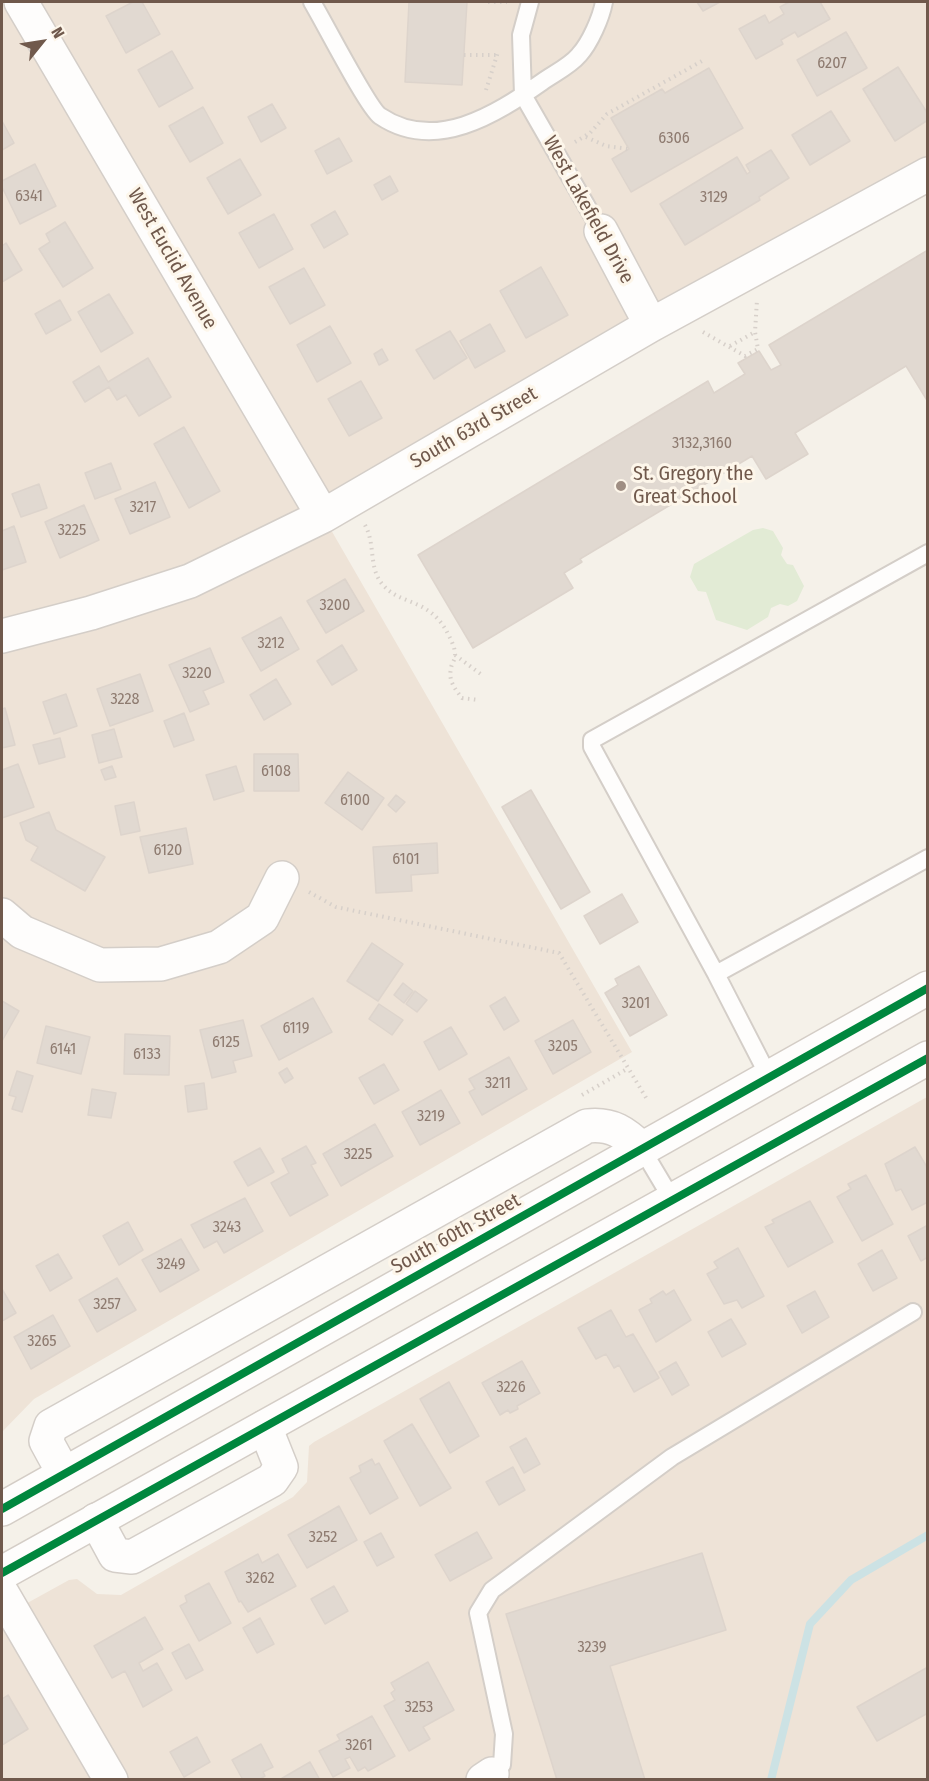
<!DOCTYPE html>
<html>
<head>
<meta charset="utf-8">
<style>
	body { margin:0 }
	#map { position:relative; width:929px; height:1781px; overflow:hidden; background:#f5f1e9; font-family:"Fira Sans Condensed",sans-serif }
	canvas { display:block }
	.frame { position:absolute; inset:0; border:3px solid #70594c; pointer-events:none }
	.north { position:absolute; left:12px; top:12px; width:60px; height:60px; -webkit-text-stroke:4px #fdf6ea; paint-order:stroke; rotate:60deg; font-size:16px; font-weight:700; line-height:24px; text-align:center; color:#70594c }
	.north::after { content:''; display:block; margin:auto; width:21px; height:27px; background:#70594c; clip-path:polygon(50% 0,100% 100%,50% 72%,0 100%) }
</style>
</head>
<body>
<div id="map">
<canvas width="929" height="1781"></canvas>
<div class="frame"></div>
<div class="north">N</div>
</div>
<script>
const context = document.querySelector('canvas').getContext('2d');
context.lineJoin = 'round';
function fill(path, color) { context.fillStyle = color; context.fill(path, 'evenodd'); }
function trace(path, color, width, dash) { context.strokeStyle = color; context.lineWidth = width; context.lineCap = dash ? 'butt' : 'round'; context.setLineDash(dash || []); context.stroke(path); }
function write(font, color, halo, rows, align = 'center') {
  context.font = font + ' "Fira Sans Condensed",sans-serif'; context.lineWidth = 6; context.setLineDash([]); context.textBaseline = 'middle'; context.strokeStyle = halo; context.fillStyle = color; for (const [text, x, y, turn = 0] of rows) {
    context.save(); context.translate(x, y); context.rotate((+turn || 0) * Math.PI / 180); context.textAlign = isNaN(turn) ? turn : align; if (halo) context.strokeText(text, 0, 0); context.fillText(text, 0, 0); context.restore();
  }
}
fill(new Path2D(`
	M 2,2 L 927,2 L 927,170 L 323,516 L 632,1052 L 34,1399 L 2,1432 Z
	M 927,1097 L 927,1779 L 2,1779 L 2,1617 L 69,1580 L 77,1579 L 97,1594 L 121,1595 L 293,1497 L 307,1482 L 309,1446 L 314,1442 Z`), '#eee3d7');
fill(new Path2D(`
	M 763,528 L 773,531 L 783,548 L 781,555 L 787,564 L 793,565 L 804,586 L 797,601 L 788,606 L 780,604 L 771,608 L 768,617 L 747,630 L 716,620 L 706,592 L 698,591 L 690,577 L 694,564 L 753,530 Z`), '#e2ebd5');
trace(new Path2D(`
	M 771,1780 L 810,1624 L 851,1580 L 928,1535`), '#cce2e4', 8);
const building = new Path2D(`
	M 133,2 L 142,2 L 160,34 L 126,53 L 106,16 Z
	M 409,2 L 467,2 L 462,85 L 405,82 Z
	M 697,2 L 720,2 L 703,11 Z
	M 789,2 L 820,2 L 830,19 L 798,37 L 795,32 L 781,40 L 783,44 L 756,59 L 739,29 L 765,15 L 769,23 L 784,14 L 780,7 Z
	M 846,32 L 867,68 L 817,96 L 797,60 Z
	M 172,51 L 193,88 L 159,107 L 138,70 Z
	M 898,67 L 928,114 L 928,120 L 895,141 L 863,89 Z
	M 709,68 L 743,128 L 631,192 L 612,159 L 629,149 L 611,118 L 662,89 L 665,93 Z
	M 272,104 L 286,128 L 261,142 L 248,117 Z
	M 203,107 L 223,143 L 190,162 L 169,126 Z
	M 831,111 L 850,141 L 810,165 L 792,135 Z
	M 2,121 L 14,143 L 2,150 Z
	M 339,138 L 352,161 L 327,174 L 315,151 Z
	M 771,150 L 789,178 L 759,197 L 760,200 L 685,245 L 660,204 L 737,157 L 747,174 L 750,172 L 746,165 Z
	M 240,159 L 261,195 L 228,214 L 207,178 Z
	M 35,164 L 56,206 L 20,224 L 2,187 L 2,181 Z
	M 390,176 L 398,191 L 382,200 L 374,185 Z
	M 335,211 L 348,234 L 324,248 L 311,225 Z
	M 274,214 L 293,249 L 259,268 L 239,233 Z
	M 65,222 L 93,268 L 63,287 L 39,249 L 50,242 L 46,234 Z
	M 6,243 L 22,270 L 2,282 L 2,246 Z
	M 928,250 L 928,402 L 906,366 L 795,433 L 808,454 L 766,479 L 752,456 L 580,559 L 582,562 L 564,573 L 573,588 L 473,648 L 418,555 L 708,381 L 714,393 L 745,374 L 738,363 L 759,351 L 771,370 L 781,365 L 769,345 Z
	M 541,267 L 568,315 L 526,338 L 500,291 Z
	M 304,268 L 325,305 L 290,324 L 269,287 Z
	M 109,294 L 133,333 L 101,352 L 78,312 Z
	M 60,300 L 71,320 L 46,334 L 35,314 Z
	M 490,324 L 505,351 L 475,368 L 460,341 Z
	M 330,326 L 351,363 L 317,382 L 297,345 Z
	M 450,331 L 467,358 L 434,379 L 416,350 Z
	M 382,349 L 388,360 L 379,365 L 374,354 Z
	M 148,358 L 171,397 L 139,416 L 126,395 L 117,400 L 109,387 L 85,402 L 73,382 L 99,366 L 108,382 Z
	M 361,381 L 382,418 L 349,436 L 328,399 Z
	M 184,427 L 220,491 L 189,508 L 154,444 Z
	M 111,463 L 121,489 L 95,499 L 85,473 Z
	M 155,482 L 170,517 L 130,534 L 115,499 Z
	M 39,484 L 47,508 L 21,517 L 12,494 Z
	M 84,505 L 99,540 L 60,558 L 45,522 Z
	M 14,526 L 26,562 L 2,570 L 2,531 Z
	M 345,579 L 364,611 L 326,633 L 307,601 Z
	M 281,617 L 299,649 L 261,671 L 242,638 Z
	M 342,645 L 357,670 L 332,685 L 317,661 Z
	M 210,648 L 224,682 L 203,691 L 209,704 L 190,712 L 169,665 Z
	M 140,674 L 153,711 L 110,726 L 97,689 Z
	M 276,679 L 291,704 L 264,720 L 250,695 Z
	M 66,694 L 77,726 L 54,734 L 43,702 Z
	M 5,708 L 15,745 L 2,748 L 2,709 Z
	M 184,713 L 194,740 L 174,747 L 164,721 Z
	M 114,729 L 122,757 L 99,763 L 92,735 Z
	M 60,738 L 65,757 L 39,764 L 33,745 Z
	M 254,754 L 298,754 L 299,791 L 254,791 Z
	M 18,764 L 34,807 L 2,818 L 2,770 Z
	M 112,766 L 116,777 L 105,780 L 101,770 Z
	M 236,766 L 244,791 L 214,800 L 206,775 Z
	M 348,772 L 384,798 L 362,830 L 325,803 Z
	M 531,790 L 590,892 L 561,909 L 502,807 Z
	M 396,795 L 405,802 L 396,812 L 388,805 Z
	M 134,802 L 140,831 L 121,835 L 115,806 Z
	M 49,812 L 56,830 L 105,857 L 85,891 L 31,860 L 38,847 L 26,840 L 20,823 Z
	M 186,828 L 193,864 L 149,873 L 140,837 Z
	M 437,843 L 438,873 L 411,875 L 412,891 L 376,893 L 373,847 Z
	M 622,894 L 638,922 L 600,944 L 584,916 Z
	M 372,943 L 403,964 L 378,1001 L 347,981 Z
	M 639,966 L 667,1015 L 630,1036 L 605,993 L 618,985 L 615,979 Z
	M 403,983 L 413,991 L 404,1003 L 394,995 Z
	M 415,991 L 427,1000 L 417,1012 L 406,1004 Z
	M 505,997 L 519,1021 L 504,1030 L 490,1006 Z
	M 313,998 L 332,1032 L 279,1060 L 261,1026 Z
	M 2,1001 L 19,1011 L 2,1041 Z
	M 379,1004 L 403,1020 L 392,1035 L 369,1019 Z
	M 243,1020 L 252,1056 L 233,1061 L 236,1072 L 212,1078 L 200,1030 Z
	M 573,1020 L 591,1052 L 553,1074 L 535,1041 Z
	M 46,1026 L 90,1037 L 81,1074 L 37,1063 Z
	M 451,1027 L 467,1054 L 439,1070 L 424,1042 Z
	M 125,1034 L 170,1036 L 169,1075 L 124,1074 Z
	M 509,1057 L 527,1089 L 482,1115 L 469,1092 L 475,1089 L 469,1079 Z
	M 384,1064 L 399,1090 L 374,1104 L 359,1078 Z
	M 287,1068 L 293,1078 L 285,1083 L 279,1073 Z
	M 17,1071 L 33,1076 L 22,1112 L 12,1109 L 16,1097 L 9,1095 Z
	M 204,1083 L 207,1109 L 188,1112 L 185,1086 Z
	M 92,1089 L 116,1093 L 111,1118 L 88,1115 Z
	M 441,1090 L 460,1123 L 420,1145 L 402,1112 Z
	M 375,1124 L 393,1156 L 341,1186 L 323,1154 Z
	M 306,1146 L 316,1163 L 311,1165 L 328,1195 L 290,1216 L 271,1183 L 289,1173 L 282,1159 Z
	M 915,1147 L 928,1169 L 928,1202 L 912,1210 L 901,1189 L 896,1191 L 885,1164 Z
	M 260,1148 L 274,1172 L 248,1186 L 234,1162 Z
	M 866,1175 L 893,1224 L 862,1241 L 837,1197 L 851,1189 L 848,1184 Z
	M 245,1198 L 263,1231 L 224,1253 L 217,1241 L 204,1248 L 191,1225 Z
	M 810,1201 L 833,1242 L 788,1267 L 765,1227 L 774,1223 L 772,1220 Z
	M 128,1222 L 143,1250 L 119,1265 L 103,1236 Z
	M 928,1225 L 928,1257 L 921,1261 L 908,1236 Z
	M 181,1239 L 199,1270 L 160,1292 L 142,1260 Z
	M 738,1248 L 764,1296 L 742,1308 L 737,1300 L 724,1304 L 707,1274 L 718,1268 L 714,1262 Z
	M 882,1250 L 897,1278 L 873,1291 L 858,1264 Z
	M 58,1254 L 72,1278 L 50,1291 L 36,1266 Z
	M 117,1278 L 136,1310 L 97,1332 L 79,1300 Z
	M 2,1289 L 16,1313 L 2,1321 Z
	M 674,1290 L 691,1320 L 656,1342 L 639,1310 L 652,1303 L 650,1299 L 663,1291 L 666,1295 Z
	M 815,1291 L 829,1317 L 802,1333 L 787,1306 Z
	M 611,1310 L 626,1337 L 633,1334 L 659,1378 L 634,1392 L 619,1365 L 614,1368 L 606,1354 L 596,1359 L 578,1328 Z
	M 53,1315 L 70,1346 L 31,1369 L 14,1337 Z
	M 731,1319 L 746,1344 L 722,1357 L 708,1332 Z
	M 522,1361 L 540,1393 L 517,1406 L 518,1409 L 510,1413 L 508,1410 L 500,1415 L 482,1383 Z
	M 676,1362 L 689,1385 L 672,1395 L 659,1372 Z
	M 449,1382 L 479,1436 L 450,1453 L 420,1399 Z
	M 412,1424 L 451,1488 L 420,1506 L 384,1441 Z
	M 526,1438 L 540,1464 L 524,1473 L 510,1447 Z
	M 372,1459 L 375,1465 L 379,1463 L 398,1498 L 370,1514 L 350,1478 L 361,1472 L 359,1466 Z
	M 513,1467 L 525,1490 L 499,1505 L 486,1482 Z
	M 339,1506 L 357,1540 L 307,1568 L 288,1535 Z
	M 477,1532 L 492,1558 L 450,1581 L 435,1555 Z
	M 381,1533 L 394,1557 L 377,1566 L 364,1542 Z
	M 702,1553 L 726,1630 L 610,1666 L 645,1780 L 557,1780 L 506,1614 Z
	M 258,1554 L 262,1563 L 278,1554 L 296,1586 L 248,1612 L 241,1601 L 239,1602 L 225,1572 Z
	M 209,1583 L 231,1623 L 199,1641 L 180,1606 L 187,1602 L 185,1596 Z
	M 334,1586 L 348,1611 L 325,1624 L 311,1599 Z
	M 145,1617 L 163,1649 L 139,1663 L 143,1671 L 157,1663 L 172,1690 L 143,1707 L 125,1671 L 112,1678 L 94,1646 Z
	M 260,1618 L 274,1644 L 257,1653 L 243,1628 Z
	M 189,1644 L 203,1670 L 186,1679 L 172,1653 Z
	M 428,1662 L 454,1710 L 423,1727 L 430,1739 L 409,1751 L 384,1706 L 395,1700 L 391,1693 L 395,1690 L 391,1683 Z
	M 928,1667 L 928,1713 L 877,1741 L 857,1707 Z
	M 8,1695 L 28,1729 L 2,1745 L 2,1699 Z
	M 372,1716 L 395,1756 L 368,1771 L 365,1767 L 358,1771 L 350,1757 L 345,1759 L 350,1768 L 333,1777 L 319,1751 L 340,1740 L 337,1735 Z
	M 197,1737 L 210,1762 L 184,1777 L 170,1752 Z
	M 261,1744 L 273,1767 L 263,1772 L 265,1776 L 258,1780 L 243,1780 L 232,1760 Z
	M 310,1762 L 320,1780 L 279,1780 Z`);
fill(building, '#e1d9d1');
trace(building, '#ddd4cc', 1.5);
const service = new Path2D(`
	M 312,2 C 323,20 368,108 380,116 C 435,153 495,115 542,82 C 553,74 570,66 579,55 C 590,43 601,18 604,2
	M 530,2 L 521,35 L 523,95 L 601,231
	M 716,974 L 928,858
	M 769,1077 L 716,974 L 592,747 L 592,740 L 928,553
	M 642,1149 L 673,1201
	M 492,1774 L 502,1765 L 504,1734 L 478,1613 L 492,1590 L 672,1457 L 913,1312`);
const minor = new Path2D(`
	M 21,2 L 323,516
	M 601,231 L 651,325
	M 2,636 L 91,613 L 190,581 L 323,516 L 651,325 L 928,174
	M 2,915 L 22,932 L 100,965 L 161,964 L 219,947 L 262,918 L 282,878
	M 64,1474 L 46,1441 L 51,1426 L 587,1126 C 612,1123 625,1133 642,1149
	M 96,1520 L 115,1555 L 132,1557 L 272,1480 L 281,1467 L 265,1427
	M 2,1593 L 111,1780
	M 483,1780 L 492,1774`);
const secondary = new Path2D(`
	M 2,1509 L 928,988
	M 2,1573 L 928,1058`);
trace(service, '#d4cec8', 20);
trace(minor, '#d4cec8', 36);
trace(secondary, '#d4cdc6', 36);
trace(new Path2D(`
	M 488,2 L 507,2
	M 464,55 L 497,55
	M 486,90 L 498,52
	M 586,137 L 606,146 L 629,149
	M 575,142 L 590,133 L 607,114 L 702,61
	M 703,332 L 745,356 L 758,349 L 755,332 L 757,300
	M 730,346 L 755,332
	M 365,525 C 376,545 368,568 383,585 C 400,605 427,598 446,630 C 449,636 456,648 455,656 C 455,660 451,664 451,669 C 448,680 455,689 462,698 L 479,700
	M 455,655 L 482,675
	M 309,892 L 336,907 L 559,953 L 648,1101
	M 582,1095 L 627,1069`), '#d7d0ca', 4, [1.5, 4.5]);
trace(service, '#fefdfc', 16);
trace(minor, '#fefdfc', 33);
trace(secondary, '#fefdfc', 33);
trace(new Path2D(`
	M 2,1509 L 928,988
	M 2,1573 L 928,1058`), '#00873e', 8);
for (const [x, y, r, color] of [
	[621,486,6,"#9f8e83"]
]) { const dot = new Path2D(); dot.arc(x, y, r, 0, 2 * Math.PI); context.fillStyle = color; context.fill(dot); trace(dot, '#fdf6ea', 2); }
write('16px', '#8e7b70', null, [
	["6207",832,64],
	["6306",674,139],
	["6341",29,197],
	["3129",714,198],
	["3132,3160",702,444],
	["3217",143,508],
	["3225",72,531],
	["3200",335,606],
	["3212",271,644],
	["3220",197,674],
	["3228",125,700],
	["6108",276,772],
	["6100",355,801],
	["6120",168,851],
	["6101",406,860],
	["3201",636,1004],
	["6119",296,1029],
	["6125",226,1043],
	["3205",563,1047],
	["6141",63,1050],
	["6133",147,1055],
	["3211",498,1084],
	["3219",431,1117],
	["3225",358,1155],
	["3243",227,1228],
	["3249",171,1265],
	["3257",107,1305],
	["3265",42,1342],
	["3226",511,1388],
	["3252",323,1538],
	["3262",260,1579],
	["3239",592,1648],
	["3253",419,1708],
	["3261",359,1746]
]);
write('20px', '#70594c', '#fdf6ea', [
	["West Lakefield Drive",588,210,61],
	["West Euclid Avenue",172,259,60],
	["South 63rd Street",474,428,-30],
	["South 60th Street",456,1234,-29]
]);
write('20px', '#70594c', '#fdf6ea', [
	["St. Gregory the",633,474],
	["Great School",633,497]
], 'left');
</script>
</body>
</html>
